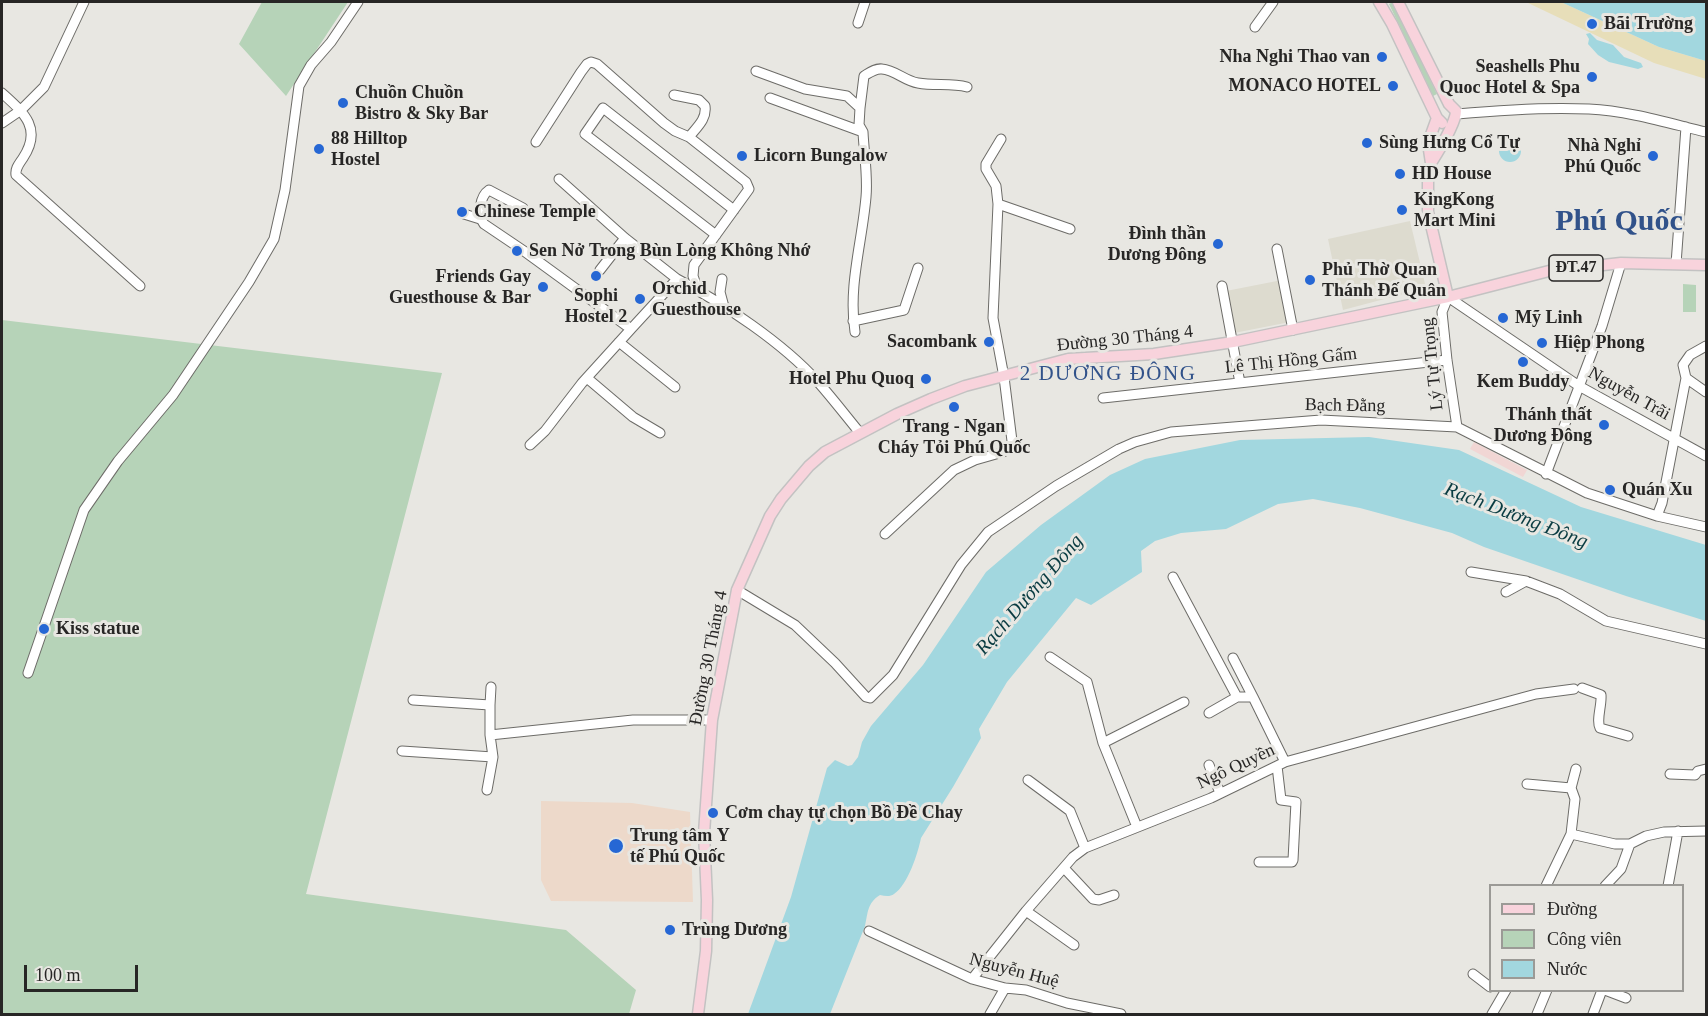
<!DOCTYPE html>
<html>
<head>
<meta charset="utf-8">
<style>
	body { margin:0 }
	#map { position:relative; width:1708px; height:1016px; overflow:hidden; background:#e8e7e2; font-family:"Times New Roman",serif }
	canvas { display:block }
	.frame { position:absolute; inset:0; border:3px solid #272625; pointer-events:none }
	.legend { position:absolute; left:1489px; top:884px; width:195px; height:108px; box-sizing:border-box; background:#e8e7e2; border:2px solid #9b9a96; margin:0; padding:8px 10px; list-style:none; font-size:18px; color:#272625 }
	.legend li { display:flex; align-items:center; gap:12px; height:30px }
	.legend b { width:30px; border:2px solid #9b9a96 }
	.scale { position:absolute; left:24px; top:965px; width:114px; height:27px; box-sizing:border-box; border:3px solid #272625; border-top:0; padding-left:8px; font-size:18px; line-height:21px; white-space:nowrap; color:#272625; -webkit-text-stroke:4px #e8e7e2; paint-order:stroke }
</style>
</head>
<body>
<div id="map">
<canvas width="1708" height="1016"></canvas>
<div class="frame"></div>
<ul class="legend">
<li><b style="height:8px;background:#f8d3dc"></b>Đường</li>
<li><b style="height:16px;background:#b6d3b8"></b>Công viên</li>
<li><b style="height:16px;background:#a2d7df"></b>Nước</li>
</ul>
<div class="scale">100 m</div>
</div>
<script>
const context = document.querySelector('canvas').getContext('2d');
context.lineJoin = 'round';
function fill(path, color) { context.fillStyle = color; context.fill(path, 'evenodd'); }
function trace(path, color, width, dash) { context.strokeStyle = color; context.lineWidth = width; context.lineCap = dash ? 'butt' : 'round'; context.setLineDash(dash || []); context.stroke(path); }
function write(font, color, halo, rows, align = 'center') {
  context.font = font + ' "Times New Roman",serif'; context.lineWidth = 6; context.setLineDash([]); context.textBaseline = 'middle'; context.strokeStyle = halo; context.fillStyle = color; for (const [text, x, y, turn = 0] of rows) {
    context.save(); context.translate(x, y); context.rotate((+turn || 0) * Math.PI / 180); context.textAlign = isNaN(turn) ? turn : align; if (halo) context.strokeText(text, 0, 0); context.fillText(text, 0, 0); context.restore();
  }
}
fill(new Path2D(`
	M 1474,442 L 1527,470 L 1523,477 L 1470,449 Z`), '#f1d6d4');
fill(new Path2D(`
	M 1410,221 L 1426,288 L 1343,310 L 1328,239 Z
	M 1282,280 L 1290,322 L 1234,333 L 1226,291 Z`), '#dddbcf');
fill(new Path2D(`
	M 541,801 L 632,803 L 690,812 L 693,902 L 551,901 L 541,880 Z`), '#edd9ca');
fill(new Path2D(`
	M 262,2 L 348,2 L 286,96 L 239,44 Z
	M 1393,2 L 1437,94 L 1433,96 L 1389,4 Z
	M 1683,284 L 1696,285 L 1696,312 L 1683,312 Z
	M 2,320 L 442,373 L 306,894 L 566,930 L 636,990 L 629,1014 L 2,1014 Z`), '#b6d3b8');
fill(new Path2D(`
	M 1526,2 L 1561,2 L 1659,47 L 1706,61 L 1706,79 L 1654,63 Z`), '#e7deb9');
fill(new Path2D(`
	M 1561,2 L 1706,2 L 1706,61 L 1659,47 Z
	M 1590,33 L 1597,40 L 1613,45 L 1624,57 L 1641,63 L 1643,67 L 1638,69 L 1609,62 L 1598,55 L 1588,44 L 1589,39 L 1586,34 Z
	M1499 151a11 11 0 1 1 22 0a11 11 0 1 1-22 0Z
	M 1369,437 L 1459,450 L 1581,507 L 1706,545 L 1706,621 L 1626,596 L 1484,547 L 1452,533 L 1360,508 L 1313,499 L 1278,504 L 1226,529 L 1181,533 L 1155,541 L 1141,551 L 1142,572 L 1091,605 L 1076,598 L 1007,682 L 979,729 L 981,738 L 953,787 L 921,838 C 918,853 908,885 894,894 C 890,897 885,896 880,895 C 867,903 868,913 865,926 L 830,1014 L 748,1014 L 791,897 L 827,768 L 835,760 L 848,766 L 852,765 L 858,757 L 862,742 L 871,726 L 923,665 L 986,572 L 1041,525 L 1110,475 L 1145,459 L 1240,440 Z`), '#a2d7df');
const minor = new Path2D(`
	M 858,23 L 865,2
	M 1255,27 L 1273,2
	M 756,71 L 805,89 L 847,96 L 860,108 L 859,125 L 863,132 C 864,153 868,176 866,197 C 862,243 848,286 855,332
	M 2,93 C 23,112 43,128 23,158 C 19,164 15,168 16,175 L 140,286
	M 674,95 L 699,100 L 705,106 C 707,119 697,127 689,137
	M 770,98 L 863,132
	M 860,108 L 864,76 C 869,73 875,68 882,69 C 895,70 905,81 918,83 C 934,86 951,83 967,87
	M 1457,114 C 1500,110 1546,107 1589,109 C 1629,111 1668,123 1706,132
	M 2,123 L 21,110 L 44,87 L 84,2
	M 536,142 L 581,72 L 587,64 L 591,62 L 597,64 L 664,123 L 675,131 L 689,137 L 746,182 L 749,189 L 694,265 L 693,276 L 698,290
	M 559,179 L 625,238 L 677,279
	M 998,204 L 996,186 L 986,169 L 986,164 L 1001,139
	M 523,208 L 489,190 C 480,196 477,215 484,224 L 524,251 L 631,329 L 677,279 C 723,303 783,343 818,382 C 833,399 846,416 860,433
	M 464,214 L 480,219
	M 716,235 L 585,134 L 603,108 L 734,210
	M 1277,249 L 1293,330
	M 1676,264 L 1686,127
	M 600,270 L 625,238
	M 722,279 L 720,292 L 724,307
	M 1222,286 L 1240,383
	M 853,321 L 904,310 L 918,268
	M 619,342 L 675,387
	M 587,378 L 633,417 L 660,433
	M 1686,378 L 1706,392
	M 1103,398 L 1447,360
	M 1457,427 L 1447,360 L 1442,312 L 1448,297 L 1579,386 L 1706,456
	M 530,445 L 545,431 L 582,383 L 631,329
	M 1546,474 L 1602,326 L 1621,263
	M 1657,516 L 1662,503 L 1686,378 L 1683,365 L 1690,355 L 1706,346
	M 885,534 L 954,470 L 975,460 L 1003,452 L 1011,446 L 1012,441 L 1004,377 L 993,318 L 998,204 L 1070,229
	M 1471,572 L 1526,581
	M 1173,577 L 1237,697 L 1253,697 L 1285,762
	M 737,590 L 795,625 L 835,663 L 866,697 L 870,698 L 893,675 L 961,565 L 988,532 L 1056,486 L 1119,449 L 1135,442 L 1171,432 L 1321,420 L 1457,427 L 1587,493 L 1657,516 L 1706,527
	M 1506,592 L 1526,581 L 1560,594 L 1606,621 L 1706,644
	M 1050,657 L 1087,682 L 1103,743 L 1137,827
	M 1233,658 L 1253,697
	M 28,673 L 84,510 L 118,461 L 173,395 L 249,282 L 274,239 L 285,190 L 299,86 L 311,65 L 331,42 L 358,2
	M 1582,688 L 1601,695 C 1602,705 1596,720 1600,728 L 1628,736
	M 413,700 L 490,705 L 490,735 L 493,757 L 487,790
	M 490,705 L 491,687
	M 1209,713 L 1237,697
	M 490,735 L 633,720 L 712,720
	M 1103,743 L 1184,702
	M 402,751 L 493,757
	M 1209,765 L 1220,793
	M 1670,774 L 1695,775 L 1698,771 L 1706,769
	M 1028,780 L 1070,811 L 1085,848
	M 1527,784 L 1571,788 L 1575,799 L 1571,834
	M 1571,788 L 1576,769
	M 1259,862 L 1292,862 L 1293,860 L 1296,802 L 1281,800 L 1277,766
	M 1064,868 L 1093,899 L 1099,900 L 1114,895
	M 1546,886 L 1571,834 L 1615,844 L 1630,844 L 1646,836 L 1664,832 L 1706,831
	M 1605,886 L 1621,869 L 1630,844
	M 1668,886 L 1678,831
	M 1026,911 L 1074,945
	M 869,931 L 972,979 L 1005,988 L 1026,990 L 1067,1003 L 1121,1014
	M 1473,974 L 1490,987
	M 972,979 L 1026,911 L 1073,857 L 1085,848 L 1211,798 L 1285,762 L 1536,694 L 1574,689
	M 1605,990 L 1626,998
	M 990,1014 L 1005,988
	M 1492,1014 L 1506,990
	M 1537,1014 L 1547,990
	M 1593,1014 L 1602,990`);
const major = new Path2D(`
	M 1379,2 L 1392,24 L 1437,118 L 1442,123
	M 1398,2 L 1449,104 L 1456,111 C 1456,122 1438,152 1431,163
	M 1437,118 L 1428,143 L 1431,163 L 1428,180 L 1428,212 L 1448,297
	M 698,1014 L 706,951 L 707,900 L 704,833 L 712,720 L 737,590 L 770,516 L 781,499 L 809,466 L 825,452 L 897,414 L 931,399 L 965,386 L 1068,359 L 1154,354 L 1233,342 L 1448,297 L 1549,271 L 1621,263 L 1706,265`);
trace(minor, '#6d6c68', 11);
trace(major, '#c3c2c2', 13);
trace(minor, '#fff', 9);
trace(major, '#f8d3dc', 10);
for (const [x, y, r, color] of [
	[1592,24,6,"#2667d4"],
	[1382,57,6,"#2667d4"],
	[1592,77,6,"#2667d4"],
	[1393,86,6,"#2667d4"],
	[343,103,6,"#2667d4"],
	[1367,143,6,"#2667d4"],
	[319,149,6,"#2667d4"],
	[742,156,6,"#2667d4"],
	[1653,156,6,"#2667d4"],
	[1400,174,6,"#2667d4"],
	[1402,210,6,"#2667d4"],
	[462,212,6,"#2667d4"],
	[1218,244,6,"#2667d4"],
	[517,251,6,"#2667d4"],
	[596,276,6,"#2667d4"],
	[1310,280,6,"#2667d4"],
	[543,287,6,"#2667d4"],
	[640,299,6,"#2667d4"],
	[1503,318,6,"#2667d4"],
	[989,342,6,"#2667d4"],
	[1542,343,6,"#2667d4"],
	[1523,362,6,"#2667d4"],
	[926,379,6,"#2667d4"],
	[954,407,6,"#2667d4"],
	[1604,425,6,"#2667d4"],
	[1610,490,6,"#2667d4"],
	[44,629,6,"#2667d4"],
	[713,813,6,"#2667d4"],
	[616,846,8,"#2667d4"],
	[670,930,6,"#2667d4"]
]) { const dot = new Path2D(); dot.arc(x, y, r, 0, 2 * Math.PI); context.fillStyle = color; context.fill(dot); trace(dot, '#e8e7e2', 2); }
for (const [x, y, w] of [
	[1576,268,54]
]) { const box = new Path2D(); box.roundRect(x - w / 2, y - 13, w, 26, 4.5); context.fillStyle = '#e8e7e2'; context.fill(box); trace(box, '#272625', 1.5); }
write('bold 16px', '#272625', null, [
	["ĐT.47",1576,268]
]);
write('bold 18px', '#272625', '#e8e7e2', [
	["Bãi Trường",1604,24],
	["Nha Nghi Thao van",1370,57,"right"],
	["Seashells Phu",1580,67,"right"],
	["Quoc Hotel & Spa",1580,88,"right"],
	["MONACO HOTEL",1381,86,"right"],
	["Chuồn Chuồn",355,93],
	["Bistro & Sky Bar",355,114],
	["88 Hilltop",331,139],
	["Hostel",331,160],
	["Sùng Hưng Cổ Tự",1379,143],
	["Nhà Nghỉ",1641,146,"right"],
	["Phú Quốc",1641,167,"right"],
	["Licorn Bungalow",754,156],
	["HD House",1412,174],
	["KingKong",1414,200],
	["Mart Mini",1414,221],
	["Chinese Temple",474,212],
	["Đình thần",1206,234,"right"],
	["Dương Đông",1206,255,"right"],
	["Sen Nở Trong Bùn Lòng Không Nhớ",529,251],
	["Phủ Thờ Quan",1322,270],
	["Thánh Đế Quân",1322,291],
	["Friends Gay",531,277,"right"],
	["Guesthouse & Bar",531,298,"right"],
	["Orchid",652,289],
	["Guesthouse",652,310],
	["Sophi",596,296,"center"],
	["Hostel 2",596,317,"center"],
	["Mỹ Linh",1515,318],
	["Sacombank",977,342,"right"],
	["Hiệp Phong",1554,343],
	["Hotel Phu Quoq",914,379,"right"],
	["Kem Buddy",1523,382,"center"],
	["Thánh thất",1592,415,"right"],
	["Dương Đông",1592,436,"right"],
	["Trang - Ngan",954,427,"center"],
	["Cháy Tỏi Phú Quốc",954,448,"center"],
	["Quán Xu",1622,490],
	["Kiss statue",56,629],
	["Cơm chay tự chọn Bồ Đề Chay",725,813],
	["Trung tâm Y",630,836],
	["tế Phú Quốc",630,857],
	["Trùng Dương",682,930]
], 'left');
write('18px', '#272625', '#e8e7e2', [
	["Đường 30 Tháng 4",1125,339,-6],
	["Lê Thị Hồng Gấm",1291,361,-6],
	["Lý Tự Trọng",1433,364,-96],
	["Nguyễn Trãi",1629,394,29],
	["Bạch Đằng",1345,406,1],
	["Đường 30 Tháng 4",709,658,-79],
	["Ngô Quyền",1236,767,-25],
	["Nguyễn Huệ",1014,971,15]
]);
write('italic 20px', '#0a3c42', '#e8e7e2', [
	["Rạch Dương Đông",1516,516,21],
	["Rạch Dương Đông",1030,595,-49]
]);
context.letterSpacing = '1.5px';
write('21px', '#31528a', '#e8e7e2', [
	["2 DƯƠNG ĐÔNG",1108,374]
]);
context.letterSpacing = '0px';
write('bold 30px', '#31528a', '#e8e7e2', [
	["Phú Quốc",1619,222]
]);
</script>
</body>
</html>
